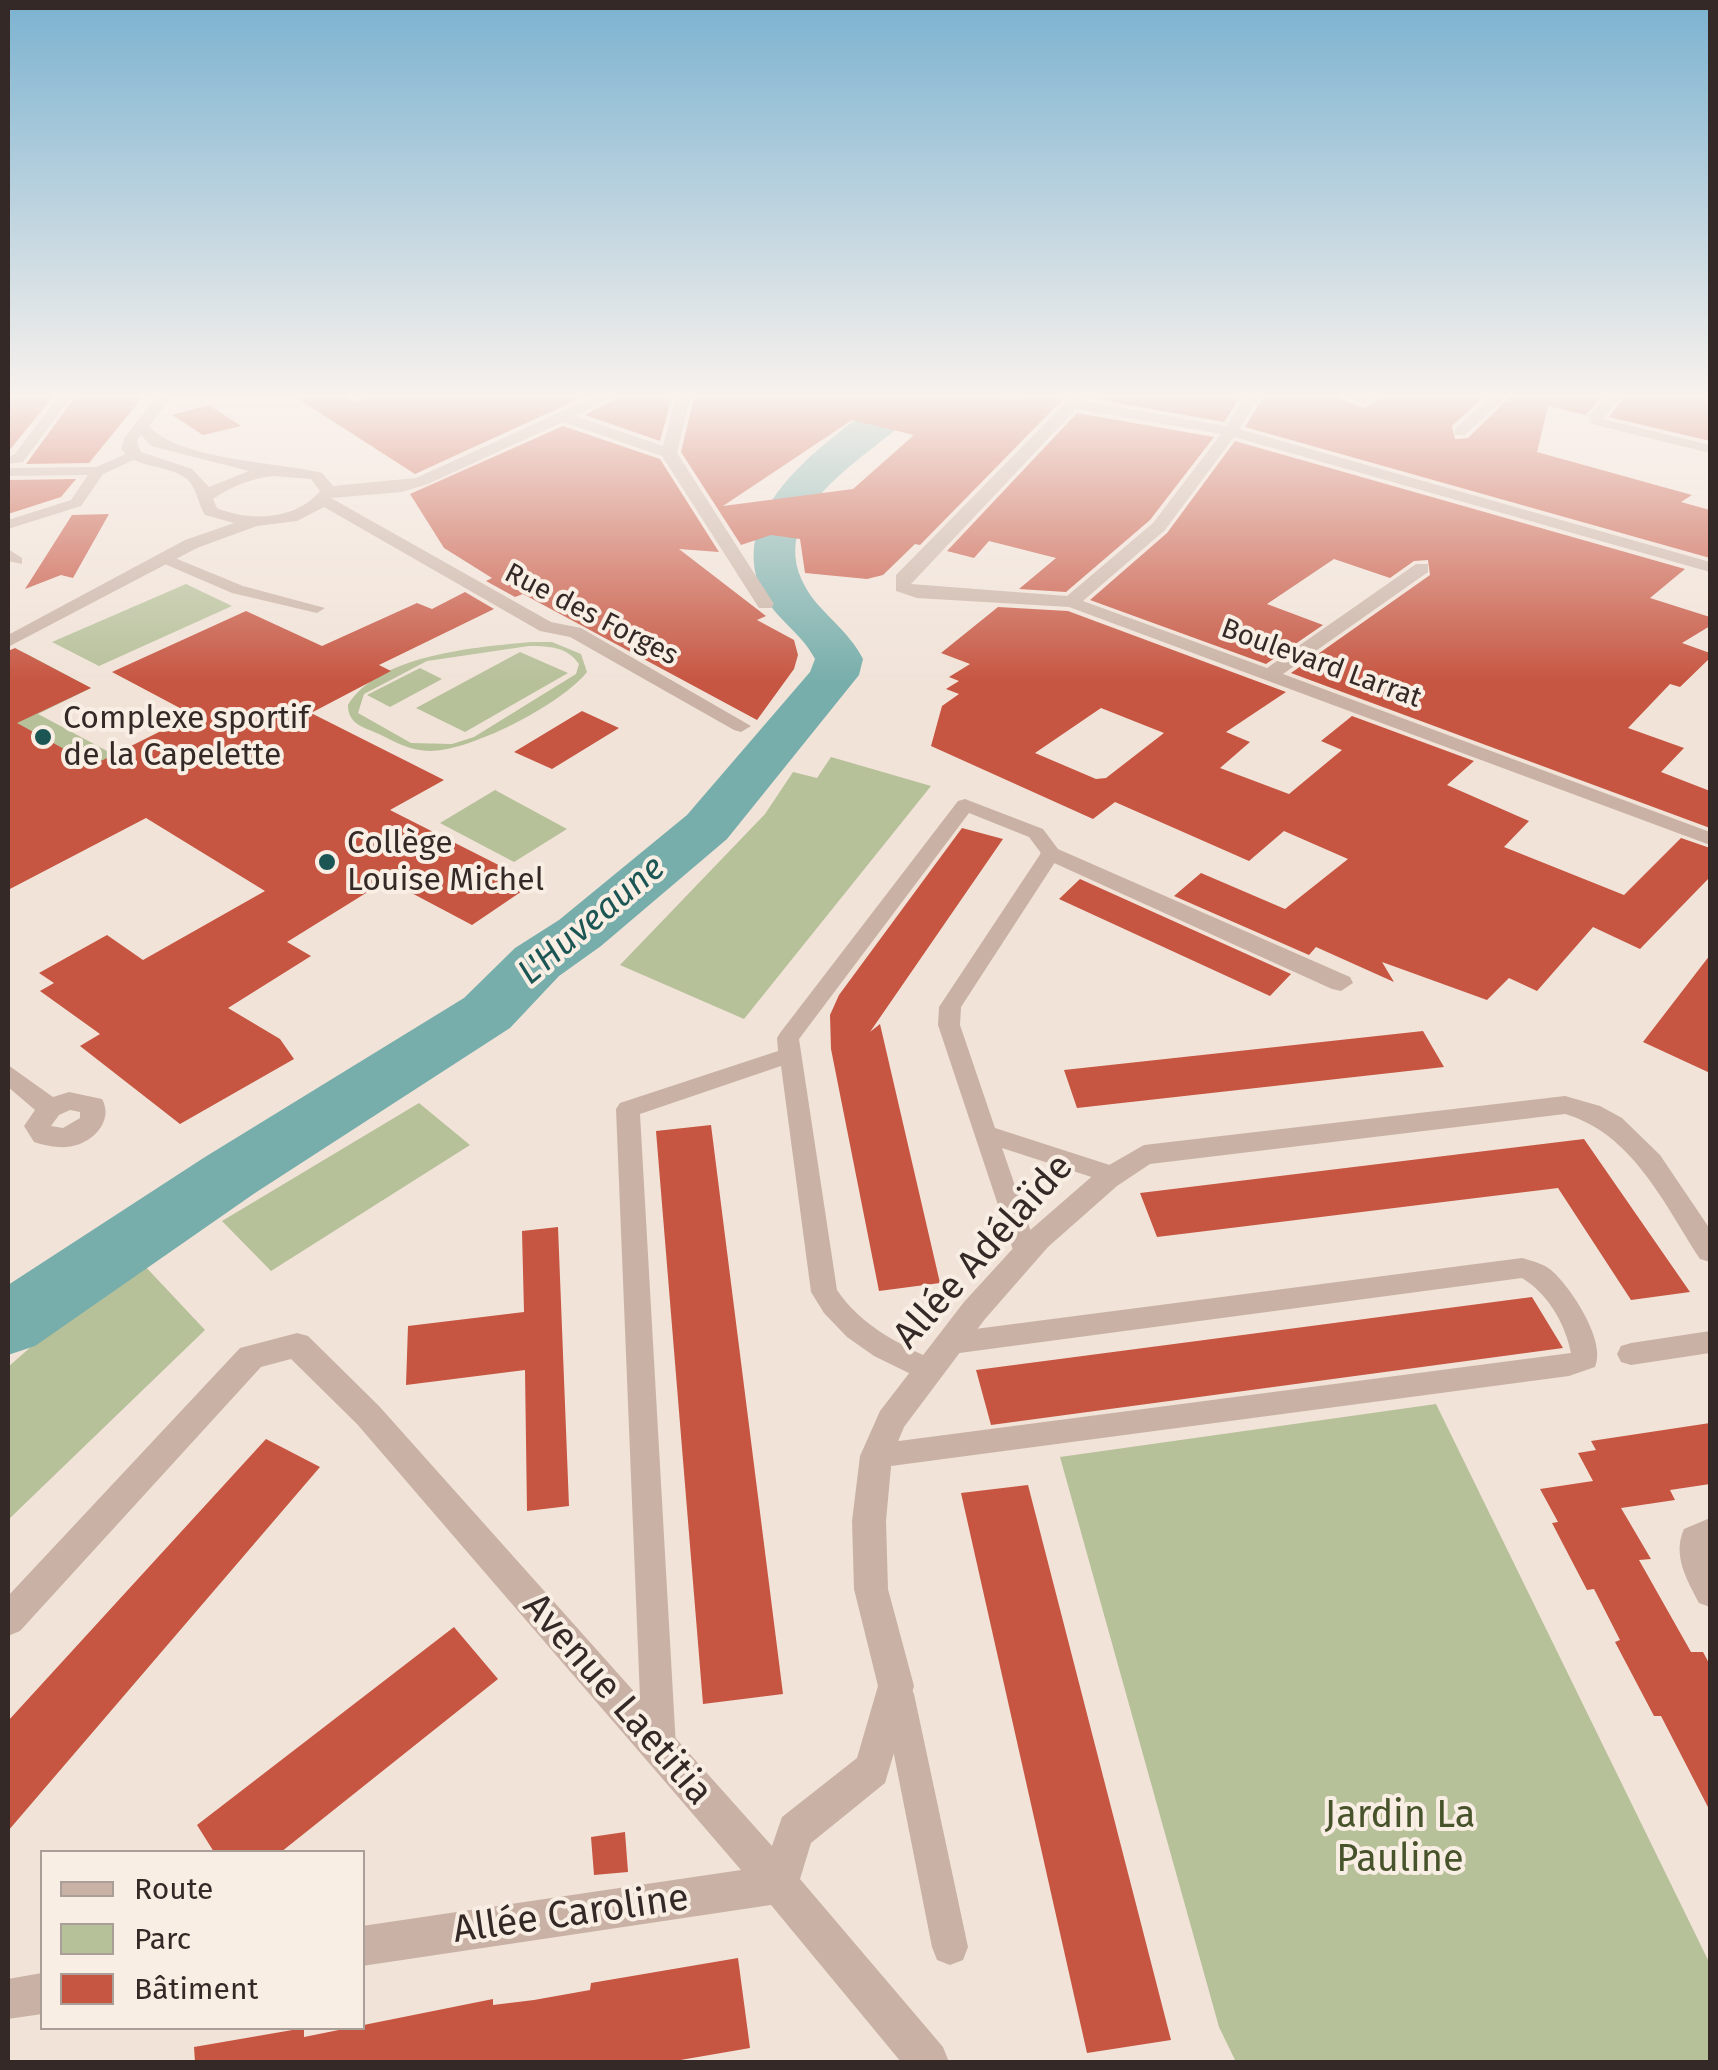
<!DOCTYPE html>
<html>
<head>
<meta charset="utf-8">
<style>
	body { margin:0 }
	#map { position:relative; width:1718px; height:2070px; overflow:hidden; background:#f1e3d8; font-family:"Fira Sans",sans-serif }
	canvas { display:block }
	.frame { position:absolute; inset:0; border:10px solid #342926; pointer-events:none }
	.legend { position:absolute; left:40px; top:1850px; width:325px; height:180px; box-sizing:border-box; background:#f9eee4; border:2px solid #aa9f98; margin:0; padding:12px 18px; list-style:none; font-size:30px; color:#342926 }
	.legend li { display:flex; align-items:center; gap:20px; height:50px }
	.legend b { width:50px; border:2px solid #aa9f98 }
</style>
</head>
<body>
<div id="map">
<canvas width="1718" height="2070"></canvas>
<div class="frame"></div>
<ul class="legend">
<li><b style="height:12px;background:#c9b2a5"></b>Route</li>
<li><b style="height:28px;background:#b6c099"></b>Parc</li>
<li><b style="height:28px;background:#c65541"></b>Bâtiment</li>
</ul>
</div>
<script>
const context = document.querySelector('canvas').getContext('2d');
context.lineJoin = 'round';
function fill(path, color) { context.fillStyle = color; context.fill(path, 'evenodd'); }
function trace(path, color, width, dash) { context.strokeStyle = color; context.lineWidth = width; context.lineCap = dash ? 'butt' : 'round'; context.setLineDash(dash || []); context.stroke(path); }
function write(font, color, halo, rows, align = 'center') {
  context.font = font + ' "Fira Sans",sans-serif'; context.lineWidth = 8; context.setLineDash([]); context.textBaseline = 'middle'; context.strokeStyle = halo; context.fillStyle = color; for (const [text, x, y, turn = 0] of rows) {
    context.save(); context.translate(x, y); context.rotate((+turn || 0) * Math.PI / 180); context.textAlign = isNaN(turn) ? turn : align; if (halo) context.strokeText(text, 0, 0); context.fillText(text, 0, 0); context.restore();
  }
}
fill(new Path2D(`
	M 186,584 L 232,606 L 99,666 L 52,642 Z
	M 531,642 L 552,642 L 581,654 L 587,672 C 562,704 471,751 430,751 C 411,751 395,742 379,734 C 363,727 348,724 348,705 C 379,654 478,647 531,642 ZM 529,646 C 550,646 567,647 579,664 L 576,674 L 474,737 L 452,744 L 411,743 L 358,713 L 364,694 L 427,661 Z
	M 520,652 L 568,673 L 465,732 L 416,708 Z
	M 25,653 L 91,688 L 38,714 L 122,759 L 8,817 L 8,661 Z
	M 420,668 L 442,679 L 390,707 L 367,695 Z
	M 831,757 L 931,786 L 744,1019 L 620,965 L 765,814 L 793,772 L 817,778 Z
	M 495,790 L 567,829 L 514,862 L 440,823 Z
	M 419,1103 L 470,1145 L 271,1271 L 222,1221 Z
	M 142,1263 L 205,1330 L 8,1520 L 8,1367 L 91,1294 Z
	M 1436,1404 L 1710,1964 L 1710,2062 L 1236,2062 L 1219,2027 L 1060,1457 Z`), '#b6c099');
fill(new Path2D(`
	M 891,393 L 933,393 C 896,447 756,500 806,588 C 819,612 848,629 863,659 L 859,675 L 727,839 L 601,946 L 559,976 L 510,1028 L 255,1193 L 35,1346 L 8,1355 L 8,1285 L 205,1157 L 464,998 L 515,948 L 559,920 L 687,815 L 810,672 L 815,659 C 801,631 769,615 759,585 C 729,501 836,436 891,393 Z`), '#77aeab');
fill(new Path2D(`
	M 8,393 L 56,393 L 8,452 Z
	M 78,393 L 146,393 L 89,463 L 26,464 Z
	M 289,393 L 340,393 L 353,401 L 382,393 L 592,393 L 415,474 Z
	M 625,393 L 673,393 L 660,441 L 585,415 Z
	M 695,393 L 980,393 L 1017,400 L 1024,393 L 1069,393 L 920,545 L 915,544 L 883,575 L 867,579 L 805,573 L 800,539 L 771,535 L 741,545 L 681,452 ZM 852,420 L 914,435 L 853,489 L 723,506 Z
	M 1094,393 L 1243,393 L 1224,422 L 1090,398 Z
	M 1266,393 L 1326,393 L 1364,408 L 1388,393 L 1488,393 L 1452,426 L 1455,439 L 1468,438 L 1514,393 L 1605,393 L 1586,415 L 1548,406 L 1537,452 L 1692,495 L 1681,502 L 1710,510 L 1710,558 L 1245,427 Z
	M 1627,393 L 1710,393 L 1710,441 L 1609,417 Z
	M 209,405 L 241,426 L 203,435 L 172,415 Z
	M 1077,413 L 1214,437 L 1150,520 L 1066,592 L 1019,589 L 1056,558 L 989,541 L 974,558 L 947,551 Z
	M 563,426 L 660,459 L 719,552 L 679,549 L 766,616 L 757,620 L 794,640 L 798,655 L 794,669 L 757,720 L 523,594 L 515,597 L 486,581 L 492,578 L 444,548 L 410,494 Z
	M 1235,441 L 1685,569 L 1650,598 L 1710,617 L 1710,626 L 1682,643 L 1710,653 L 1710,658 L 1680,687 L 1670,684 L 1628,728 L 1684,748 L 1661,772 L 1710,791 L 1710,828 L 1291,673 L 1430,575 L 1428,560 L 1414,561 L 1390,578 L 1334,559 L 1267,604 L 1323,625 L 1266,664 L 1090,600 L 1167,533 Z
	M 76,479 L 61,497 L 8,514 L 8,480 Z
	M 109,514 L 73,578 L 61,575 L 25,589 L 72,515 Z
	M 465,592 L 494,609 L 379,665 L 391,671 L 311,713 L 444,780 L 390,810 L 534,883 L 472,925 L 387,880 L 287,942 L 311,956 L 228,1008 L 280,1039 L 294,1059 L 180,1124 L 80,1046 L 100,1034 L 40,991 L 54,983 L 39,973 L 107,935 L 143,960 L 265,891 L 146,818 L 8,890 L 8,651 L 15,648 L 91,688 L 17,723 L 93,765 L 193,715 L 112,672 L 246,611 L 322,646 L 417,603 L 432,609 Z
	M 998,607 L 1068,611 L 1286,692 L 1226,732 L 1250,742 L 1220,768 L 1289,794 L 1342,750 L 1321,741 L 1352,716 L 1474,761 L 1447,785 L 1529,821 L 1504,847 L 1624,895 L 1681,838 L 1710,848 L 1710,877 L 1640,949 L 1593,927 L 1537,991 L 1509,978 L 1487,1000 L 1382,962 L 1394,982 L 1316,947 L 1309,955 L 1174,896 L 1201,873 L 1285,909 L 1348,859 L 1284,831 L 1249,861 L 1115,802 L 1093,819 L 931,746 L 942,706 L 959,694 L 946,689 L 959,681 L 949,677 L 970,664 L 941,653 ZM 1101,708 L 1164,733 L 1106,778 L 1096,779 L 1035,753 Z
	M 582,711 L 619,728 L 552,769 L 514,752 Z
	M 962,828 L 1003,839 L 870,1032 L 880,1024 L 940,1283 L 879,1291 L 831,1049 L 830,1015 L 839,995 Z
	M 1080,879 L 1291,974 L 1270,996 L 1059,899 Z
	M 1710,955 L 1710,1073 L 1643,1042 Z
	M 1423,1031 L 1444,1067 L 1077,1108 L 1064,1070 Z
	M 711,1125 L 783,1694 L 703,1704 L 656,1131 Z
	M 1584,1139 L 1690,1292 L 1631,1300 L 1558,1188 L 1157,1237 L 1140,1193 Z
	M 558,1227 L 569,1506 L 527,1511 L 525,1370 L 406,1385 L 408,1326 L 524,1312 L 522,1231 Z
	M 1532,1297 L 1563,1348 L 991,1425 L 976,1370 Z
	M 1710,1423 L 1710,1484 L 1670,1490 L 1675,1500 L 1621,1508 L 1651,1559 L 1639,1560 L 1691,1652 L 1703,1652 L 1710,1665 L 1710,1811 L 1661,1716 L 1654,1716 L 1615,1642 L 1620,1640 L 1594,1589 L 1587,1590 L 1552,1523 L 1558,1522 L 1540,1489 L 1593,1481 L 1578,1453 L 1596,1450 L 1591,1441 Z
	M 266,1439 L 320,1467 L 8,1831 L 8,1721 Z
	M 1028,1485 L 1171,2040 L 1087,2053 L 961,1493 Z
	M 454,1627 L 498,1679 L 281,1852 L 214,1852 L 197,1825 Z
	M 625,1832 L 628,1872 L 594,1875 L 591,1837 Z
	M 738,1958 L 750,2048 L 669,2062 L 195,2062 L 194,2047 L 304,2028 L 304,2037 L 493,1999 L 493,2005 L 534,2000 L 590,1990 L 591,1983 Z`), '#c65541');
fill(new Path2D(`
	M 61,393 L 74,393 L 23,462 L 8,464 L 8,456 L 14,455 Z
	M 1330,393 L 1384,393 L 1365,404 Z
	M 1610,393 L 1623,393 L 1603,419 L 1710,445 L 1710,453 L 1592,424 L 1589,415 Z
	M 133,451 L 140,455 L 138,458 L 103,474 L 81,506 L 8,529 L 8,520 L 71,500 L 88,475 L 8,476 L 8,468 L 96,467 Z
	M 8,549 L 22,558 L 22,564 L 8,561 Z
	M 160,556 L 170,556 L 243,586 L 325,608 L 317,613 L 232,593 L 160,562 Z
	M 965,799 L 1043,829 L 1061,853 L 961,1007 L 960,1025 L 995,1128 L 1119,1168 L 1122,1174 L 1119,1180 L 1110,1183 L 1002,1148 L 1039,1255 L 1035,1262 L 1026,1265 L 1017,1262 L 938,1025 L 939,1007 L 1041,853 L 1029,837 L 969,813 L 799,1039 L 837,1290 C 861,1326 900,1345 939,1362 L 943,1370 L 939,1378 L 929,1381 L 919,1378 L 874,1356 L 847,1337 L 824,1313 L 811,1292 L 781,1066 L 640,1114 L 676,1747 L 671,1759 L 659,1763 L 647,1759 L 642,1747 L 616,1109 L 620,1103 L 778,1051 L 777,1038 L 780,1033 L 958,801 Z
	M 1522,1258 C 1532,1261 1542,1263 1551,1270 C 1571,1287 1607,1342 1595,1367 L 1569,1376 L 876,1468 L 866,1465 L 862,1456 L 866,1447 L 876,1444 L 1571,1353 C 1565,1323 1548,1294 1522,1278 L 952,1354 L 942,1351 L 938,1343 L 942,1335 L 952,1332 Z
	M 1710,1331 L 1710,1353 L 1631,1365 L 1621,1362 L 1617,1354 L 1621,1346 L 1631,1343 Z
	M 1710,1518 L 1710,1607 L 1699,1603 C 1687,1580 1672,1555 1684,1529 Z
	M 898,1678 L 909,1683 L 914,1694 L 968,1947 L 963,1960 L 950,1965 L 937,1960 L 932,1947 L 882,1694 L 887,1683 Z`), '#c9b2a5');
fill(new Path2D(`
	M 160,393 L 175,393 L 149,426 C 179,460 278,462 322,473 L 333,486 L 416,478 L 602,393 L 621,393 L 575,416 L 663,446 L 677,393 L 691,393 L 677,453 L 774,604 L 771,608 L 759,608 L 662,456 L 563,422 L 428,484 L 402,492 L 331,498 L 551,622 L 581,628 L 751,726 L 741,732 L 734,730 L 570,637 L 540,631 L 324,507 L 297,521 L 257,526 L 197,548 L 8,647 L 8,635 L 185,540 L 234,523 L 205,515 C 198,504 197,488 187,479 C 167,463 139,471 121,449 L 124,438 ZM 141,435 L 151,446 L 249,471 L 209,487 L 192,469 L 141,452 L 137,441 ZM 273,476 L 311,479 L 320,491 C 296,520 250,522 217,508 L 213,499 C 232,486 250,479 273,476 Z
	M 1075,393 L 1090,393 L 1083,401 L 1226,426 L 1248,393 L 1262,393 L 1239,429 L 1710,562 L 1710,572 L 1234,437 L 1165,530 L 1083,601 L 1267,668 L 1416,564 L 1428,564 L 1428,572 L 1283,674 L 1710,832 L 1710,845 L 1069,607 L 917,598 L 896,591 L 896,575 ZM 1076,409 L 1221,434 L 1153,523 L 1067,596 L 911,584 Z
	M 1494,393 L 1510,393 L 1465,435 L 1455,435 L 1455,429 Z
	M 1051,846 L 1350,977 L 1353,983 L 1341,991 L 1332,989 L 1043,858 L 1040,853 Z
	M 8,1065 L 53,1097 L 69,1092 L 102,1099 C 115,1122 90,1146 66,1147 C 56,1148 43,1145 34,1142 L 24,1126 L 35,1110 L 8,1087 ZM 70,1110 L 80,1112 L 80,1118 L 63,1128 L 51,1126 L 59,1115 Z
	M 1565,1096 L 1600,1106 L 1622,1118 L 1660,1155 L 1710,1229 L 1710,1262 L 1700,1259 C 1664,1204 1633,1134 1565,1114 L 1150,1164 L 1117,1186 L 1048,1247 L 985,1319 L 904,1427 L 892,1456 L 886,1521 L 888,1589 L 914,1686 L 885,1783 L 811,1843 L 800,1879 L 943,2047 L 949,2062 L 901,2062 L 771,1905 L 362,1966 L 362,1926 L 741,1870 L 357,1424 L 291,1359 L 261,1367 L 20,1631 L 8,1636 L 8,1596 L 240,1348 L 297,1333 L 308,1336 L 379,1406 L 772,1846 L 782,1817 L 857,1758 L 878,1686 L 854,1589 L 852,1521 L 860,1456 L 880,1411 L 964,1302 L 1028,1232 L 1097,1172 L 1144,1145 Z
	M 42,1973 L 42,2014 L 8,2019 L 8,1979 Z`), '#c9b2a5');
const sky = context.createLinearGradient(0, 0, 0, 683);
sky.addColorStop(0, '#7bb2d0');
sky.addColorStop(0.58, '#f9f2ed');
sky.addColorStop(1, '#f9f2ed00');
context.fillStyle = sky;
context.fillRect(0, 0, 1718, 683);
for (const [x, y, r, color] of [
	[43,737,10,"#1c5654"],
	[327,862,10,"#1c5654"]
]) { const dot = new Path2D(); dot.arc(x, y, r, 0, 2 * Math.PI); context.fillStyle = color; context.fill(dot); trace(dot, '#f9eee4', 4); }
write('28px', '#342926', '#f9eee4', [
	["Rue des Forges",591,615,27],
	["Boulevard Larrat",1321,664,20]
]);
write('32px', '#342926', '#f9eee4', [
	["Complexe sportif",63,719],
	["de la Capelette",63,756],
	["Collège",347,844],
	["Louise Michel",347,881]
], 'left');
write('italic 35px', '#1c5654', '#f9eee4', [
	["L'Huveaune",592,921,-40]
]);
write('38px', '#342926', '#f9eee4', [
	["Allée Adélaïde",984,1252,-48],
	["Avenue Laetitia",617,1700,49],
	["Allée Caroline",571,1915,-8]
]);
write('38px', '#47532a', '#f9eee4', [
	["Jardin La",1400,1816],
	["Pauline",1400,1860]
]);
</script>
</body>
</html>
